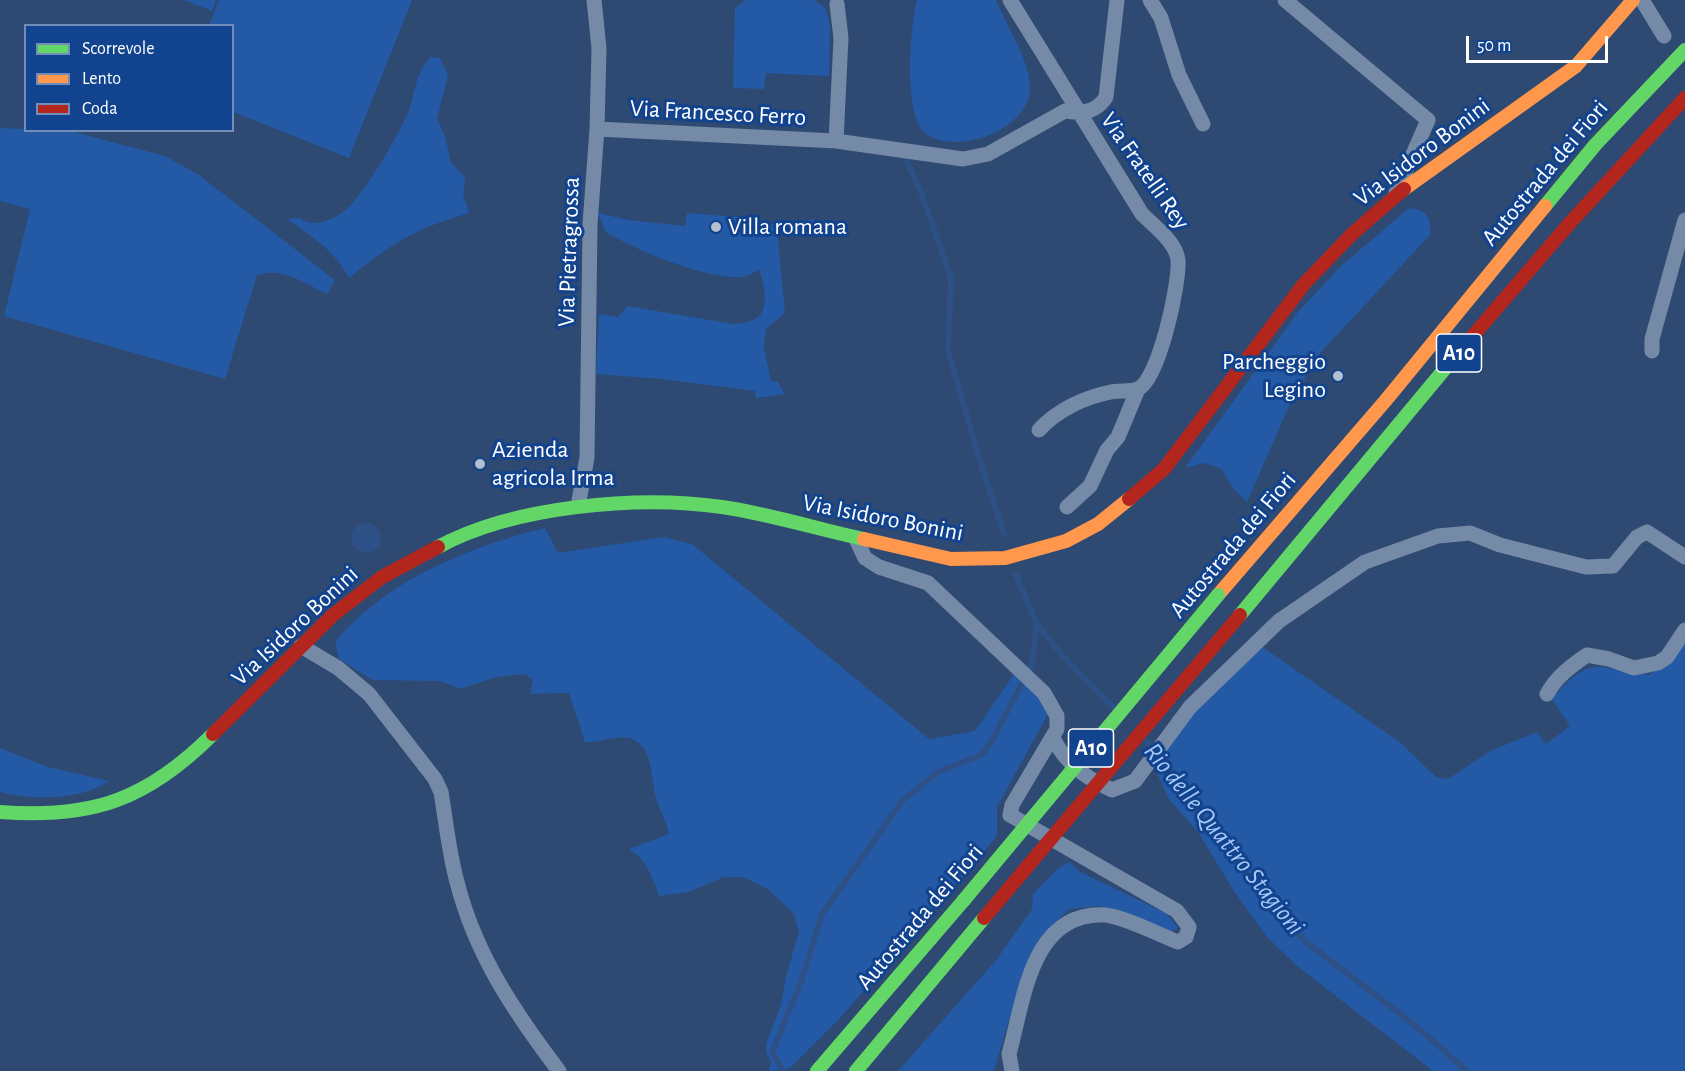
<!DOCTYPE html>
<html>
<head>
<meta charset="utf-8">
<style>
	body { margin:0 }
	#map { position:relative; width:1685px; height:1071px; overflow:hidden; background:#2e4972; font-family:"Alegreya Sans",sans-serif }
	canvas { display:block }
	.legend { position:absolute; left:24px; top:24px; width:210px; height:108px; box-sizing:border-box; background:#12438e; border:2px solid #718ebb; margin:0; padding:8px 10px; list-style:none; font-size:18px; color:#fff }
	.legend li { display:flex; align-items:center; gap:12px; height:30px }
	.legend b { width:30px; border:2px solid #718ebb }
	.scale { position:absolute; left:1466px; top:36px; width:142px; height:27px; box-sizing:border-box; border:3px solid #fff; border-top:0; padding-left:8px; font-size:18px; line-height:21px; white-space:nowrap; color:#fff; -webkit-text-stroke:4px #12438e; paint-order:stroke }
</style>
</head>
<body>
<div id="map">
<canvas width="1685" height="1071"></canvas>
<ul class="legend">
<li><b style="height:8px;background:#63d668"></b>Scorrevole</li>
<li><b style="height:8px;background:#ff974d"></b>Lento</li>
<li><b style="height:8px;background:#b3261e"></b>Coda</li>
</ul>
<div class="scale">50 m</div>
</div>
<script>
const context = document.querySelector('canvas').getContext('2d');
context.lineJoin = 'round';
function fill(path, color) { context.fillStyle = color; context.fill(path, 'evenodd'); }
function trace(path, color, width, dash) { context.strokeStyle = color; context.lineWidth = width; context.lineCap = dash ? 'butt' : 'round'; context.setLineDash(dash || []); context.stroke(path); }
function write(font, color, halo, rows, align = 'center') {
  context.font = font + ' "Alegreya Sans",sans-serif'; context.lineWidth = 6; context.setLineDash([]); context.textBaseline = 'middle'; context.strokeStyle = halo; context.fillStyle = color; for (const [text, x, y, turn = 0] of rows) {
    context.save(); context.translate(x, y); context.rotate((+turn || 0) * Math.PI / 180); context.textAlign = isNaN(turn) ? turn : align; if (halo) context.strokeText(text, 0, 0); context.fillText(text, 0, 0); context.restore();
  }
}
fill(new Path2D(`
	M 184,0 L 216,0 L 212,11 Z
	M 219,0 L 412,0 L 349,158 L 233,112 L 232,26 L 209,25 Z
	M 746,0 L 814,0 L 825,8 L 830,25 L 829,76 L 766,73 L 764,89 L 733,88 L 735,8 Z
	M 917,0 L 996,0 C 1006,26 1028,56 1030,85 C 1033,128 957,158 925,133 C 903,116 910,26 917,0 Z
	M 431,57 L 440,58 L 448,75 L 437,119 L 445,136 L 451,163 L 465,177 L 463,195 L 469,213 C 414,229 393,243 349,278 C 336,252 310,235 287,219 L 300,218 C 315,230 337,218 350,206 C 370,183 396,140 408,112 C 415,94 416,70 431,57 Z
	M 0,128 L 70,131 L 165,156 L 199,175 L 335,280 L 327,294 C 303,283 284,267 257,275 L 225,379 L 4,316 L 30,209 L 0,201 Z
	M 1414,208 C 1428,212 1431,220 1430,235 L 1321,352 L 1292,399 L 1247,502 L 1232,487 L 1222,469 L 1204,463 L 1185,468 L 1298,312 L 1341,266 L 1408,209 Z
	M 598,213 L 628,220 L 685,226 L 687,213 L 737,217 L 736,229 L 814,219 L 814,223 L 777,229 L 785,313 L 766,329 L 764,348 L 771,381 L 778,382 L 785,394 L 756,398 L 755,391 L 661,379 L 596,374 L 599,314 L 618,317 L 627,306 L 734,324 C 772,323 768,298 759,269 C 755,271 751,275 747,276 C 716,284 632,249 606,232 Z
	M 545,528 L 558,553 L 663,537 L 692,544 L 929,739 L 975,731 L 1014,674 L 1043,700 L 1048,714 L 997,807 L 997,836 L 842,1016 L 790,1068 L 769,1071 L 771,1061 L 766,1053 L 766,1044 L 781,1005 L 786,976 L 799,932 L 794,914 L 768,889 L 743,877 L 724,877 L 688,892 L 659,896 C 653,878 646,859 629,849 L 669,834 C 667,821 659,811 656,798 C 651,780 654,748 632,739 C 619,734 600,743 585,742 L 569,693 L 530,694 L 533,680 L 525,674 L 496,677 L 460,689 L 441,681 L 373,680 L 339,659 L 335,642 C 385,581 470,546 545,528 Z
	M 1685,643 L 1685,1071 L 1433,1071 L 1297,966 L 1267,937 L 1234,891 L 1198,832 L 1169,799 L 1154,767 L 1204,700 L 1261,646 L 1401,743 L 1436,777 L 1448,779 L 1490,751 L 1537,732 L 1546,744 L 1570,726 L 1552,699 C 1589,654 1597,667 1649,675 Z
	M 0,748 L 48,767 L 109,781 C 80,801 32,800 0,792 Z
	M 1069,862 L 1080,872 L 1166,913 L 1178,928 L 1170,932 L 1099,906 L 1069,909 L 1038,941 L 1009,1020 L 994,1071 L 898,1071 L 997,959 L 1032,909 L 1033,894 L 1056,870 Z`), '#245aa5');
fill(new Path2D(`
	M351 538a15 15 0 1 1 30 0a15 15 0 1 1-30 0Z`), '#2d5187');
trace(new Path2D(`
	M 906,160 L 921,192 L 951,278 L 948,351 L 983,471 L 1004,533
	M 1016,575 L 1037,624 L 1060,653 L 1114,708
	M 1144,739 L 1168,764 L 1216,838 L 1306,942 L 1417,1027 L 1467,1071
	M 783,1070 L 772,1052 L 801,982 L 822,914 L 903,800 L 938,772 L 981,755 L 991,743 L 1032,664 L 1037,624`), '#2d5187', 6);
trace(new Path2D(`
	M 1010,0 L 1142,214 C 1154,226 1176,242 1178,260 C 1180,282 1159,380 1138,389 C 1130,392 1119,390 1111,392 C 1085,397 1057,410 1039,430
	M 1150,0 L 1161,18 L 1179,75 L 1203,124
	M 1285,0 L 1428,120 L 1396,193
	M 1642,0 L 1664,36
	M 837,4 L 841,38 L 836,141 L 963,159 L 988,154 L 1065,111 C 1081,114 1097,112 1106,97 L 1117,0
	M 597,129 L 836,141
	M 1652,351 L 1652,339 L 1685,220
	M 578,506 L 587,458 L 590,224 L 597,129 L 599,48 L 594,0
	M 1067,507 L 1090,486 L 1107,450 L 1118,437 L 1138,389
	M 856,539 L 865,558 L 879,567 L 928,583 L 1044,693 L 1057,716 L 1057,729 L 1012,805 L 1010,815 L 1177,911 L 1189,927 L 1186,937 L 1178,942 C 1160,935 1122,916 1105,915 C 1031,911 1024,1000 1009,1054 L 1012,1071
	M 301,646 L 338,668 L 369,694 L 435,779 L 441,792 C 446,822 449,853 457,882 C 475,954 515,1013 559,1071
	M 1547,694 C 1556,677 1571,666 1587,655 L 1609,659 L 1634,668 L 1658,663 L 1667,657 L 1685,630
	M 1053,738 C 1066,764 1086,778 1112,790 L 1135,781 L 1190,707 L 1279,621 L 1365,562 L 1438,536 L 1470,533 L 1500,545 L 1586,567 L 1613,566 L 1637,537 L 1647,532 L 1685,557`), '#758aa6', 15);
trace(new Path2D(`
	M 1545,206 L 1595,145 L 1685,50
	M 438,547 C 513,506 638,495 722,507 C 770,514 817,529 864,539
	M 1240,615 L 1453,359
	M 0,812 C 92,819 147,800 213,734
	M 817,1071 L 964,900
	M 856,1071 L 984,918`), '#63d668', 14);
trace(new Path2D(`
	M 1404,189 L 1576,66 L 1633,0
	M 864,539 L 951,559 L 1005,558 L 1066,541 L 1098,524 L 1129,499
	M 1218,595 L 1386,400 L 1545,206`), '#ff974d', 14);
trace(new Path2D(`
	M 1453,359 L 1569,224 L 1685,98
	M 1129,499 L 1164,469 L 1304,284 L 1352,234 L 1404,189
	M 213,734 L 333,615 L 382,577 L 438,547`), '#b3261e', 14);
trace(new Path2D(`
	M 964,900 L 1218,595`), '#63d668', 14);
trace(new Path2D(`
	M 984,918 L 1240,615`), '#b3261e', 14);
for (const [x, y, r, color] of [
	[716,227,6,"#b6bfce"],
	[1338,376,6,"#b6bfce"],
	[480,464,6,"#b6bfce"]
]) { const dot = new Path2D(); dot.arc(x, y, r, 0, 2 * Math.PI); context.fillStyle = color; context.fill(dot); trace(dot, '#12438e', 2); }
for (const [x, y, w] of [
	[1459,353,45],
	[1091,748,45]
]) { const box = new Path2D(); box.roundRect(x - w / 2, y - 19, w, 38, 4.5); context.fillStyle = '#12438e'; context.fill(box); trace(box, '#fff', 1.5); }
write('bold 22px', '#fff', null, [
	["A10",1459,353],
	["A10",1091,748]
]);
write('24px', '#fff', '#12438e', [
	["Via Francesco Ferro",718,113,3],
	["Via Isidoro Bonini",1422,152,-37],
	["Via Fratelli Rey",1145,171,55],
	["Autostrada dei Fiori",1545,173,-50],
	["Via Pietragrossa",569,252,-88],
	["Via Isidoro Bonini",883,518,11],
	["Autostrada dei Fiori",1233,545,-50],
	["Via Isidoro Bonini",295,626,-43],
	["Autostrada dei Fiori",920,917,-50]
]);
write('24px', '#fff', '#12438e', [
	["Villa romana",728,227],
	["Parcheggio",1326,362,"right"],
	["Legino",1326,390,"right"],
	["Azienda",492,450],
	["agricola Irma",492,478]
], 'left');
write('italic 26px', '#a7c9f9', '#12438e', [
	["Rio delle Quattro Stagioni",1224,839,51]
]);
</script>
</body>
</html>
